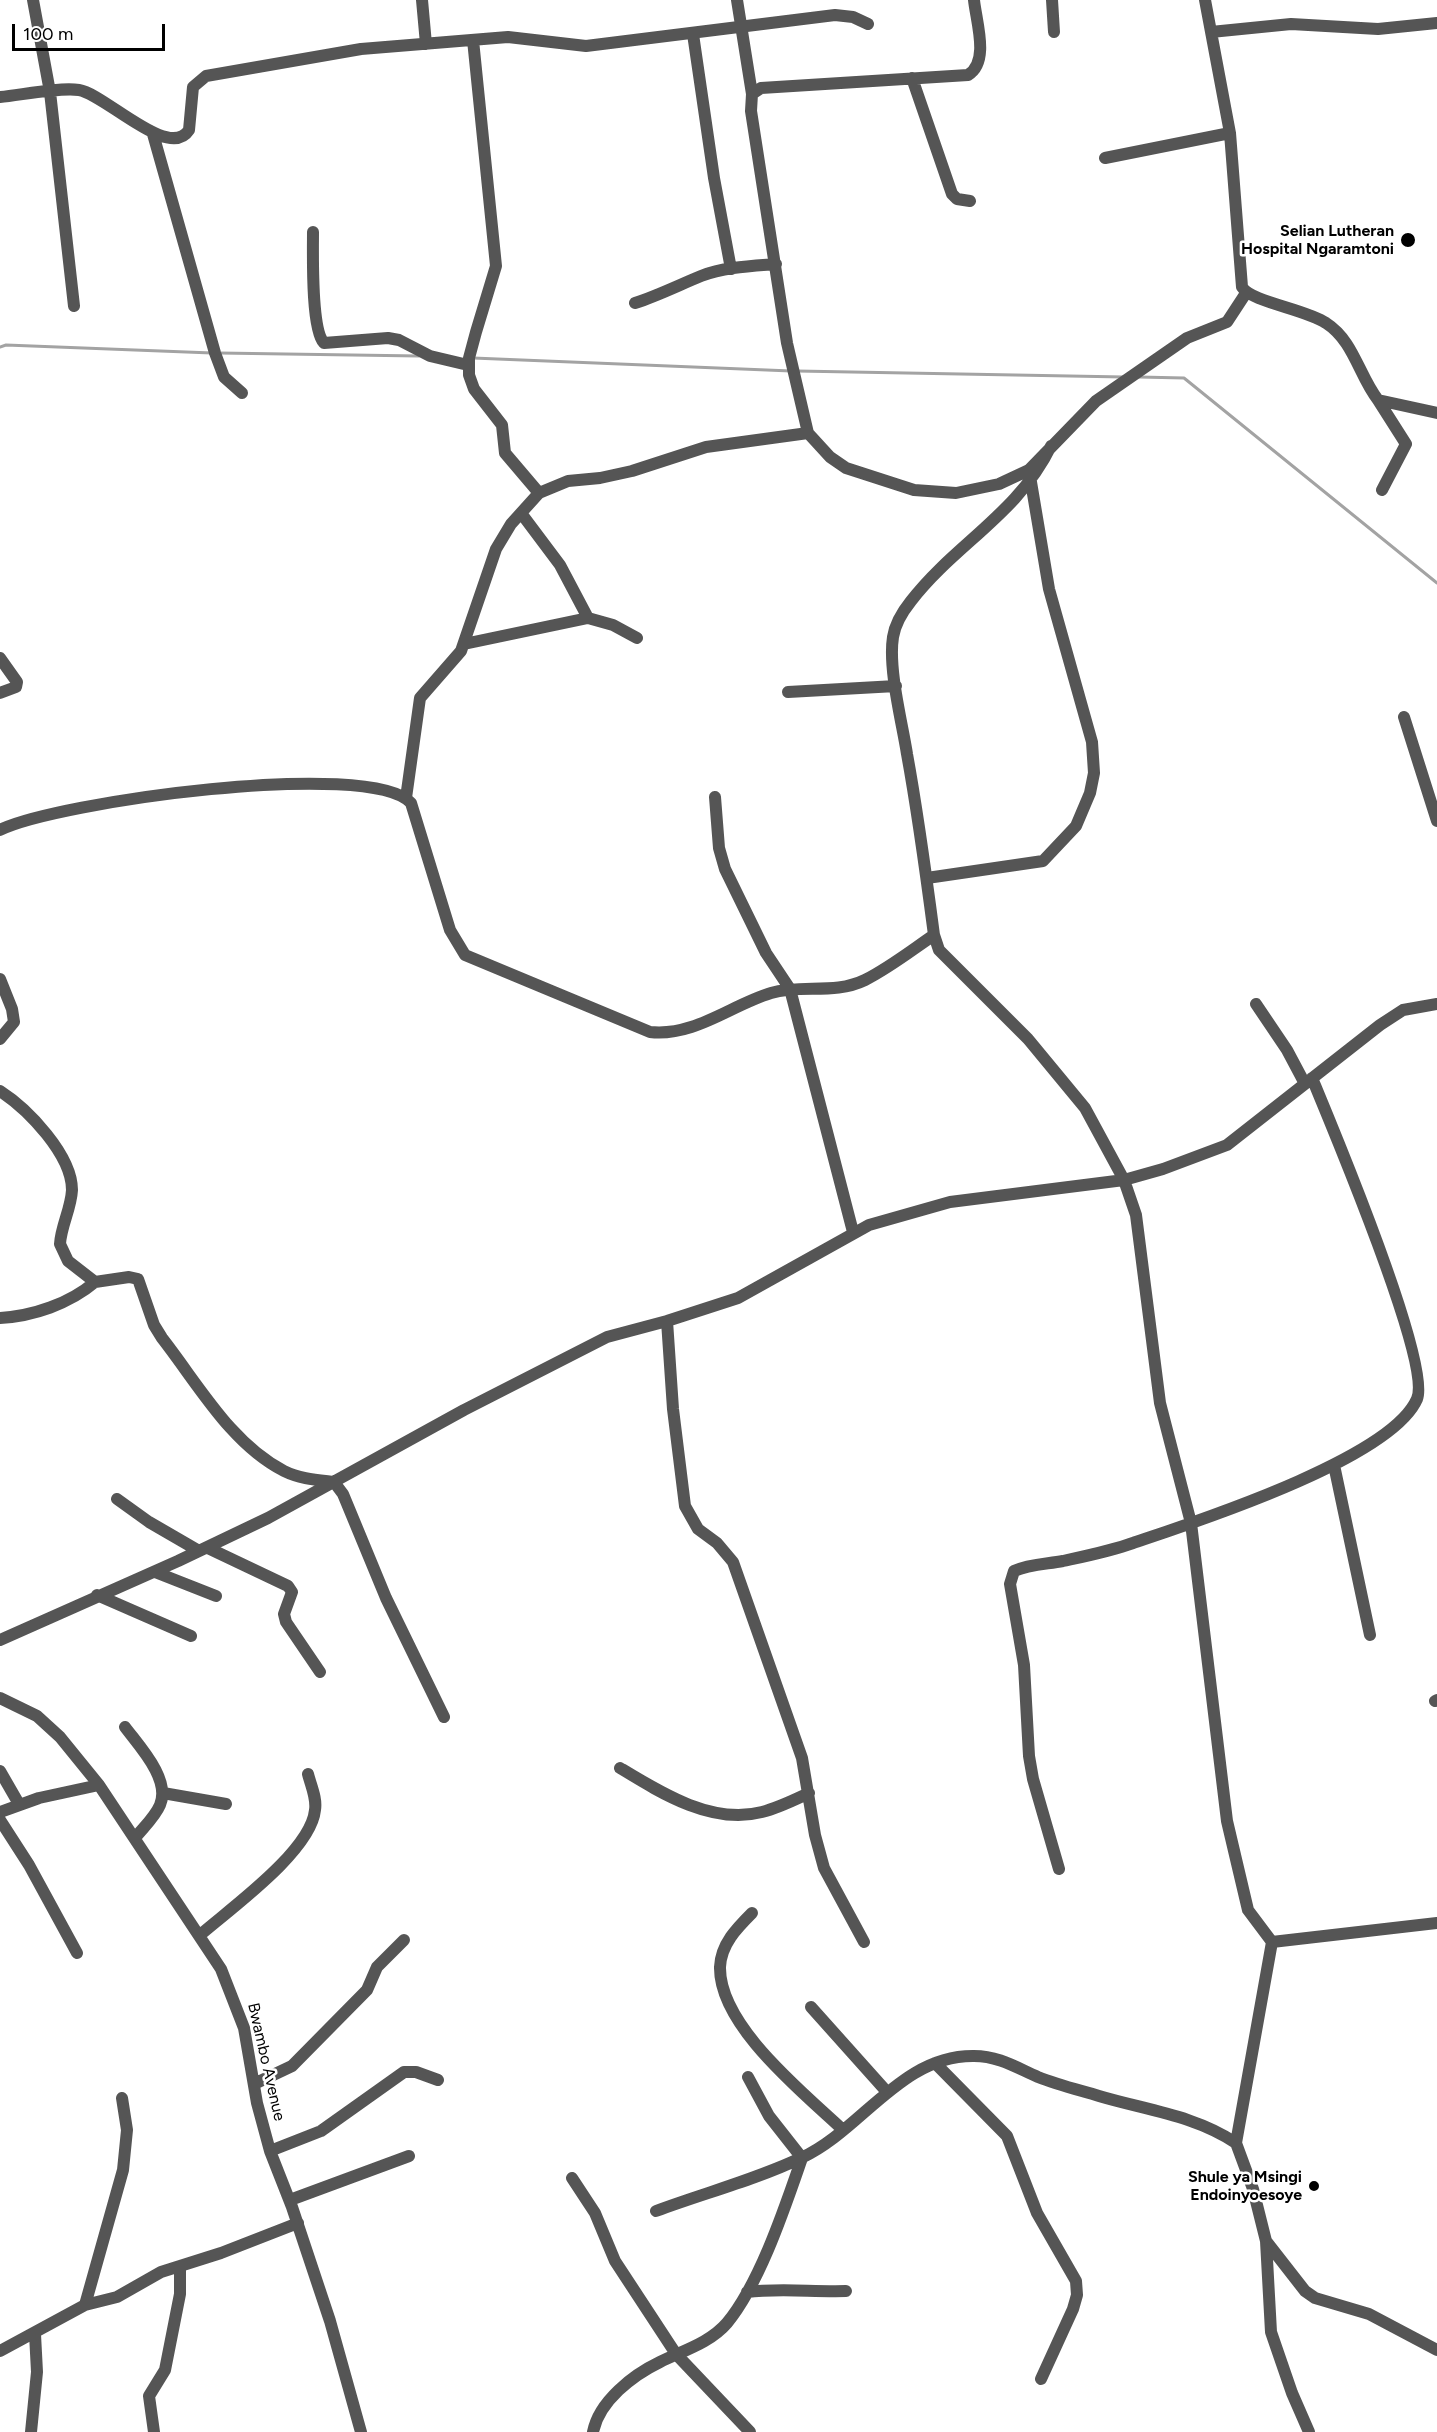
<!DOCTYPE html>
<html>
<head>
<meta charset="utf-8">
<style>
	body { margin:0 }
	#map { position:relative; width:1437px; height:2432px; overflow:hidden; background:#fff; font-family:Figtree,sans-serif }
	canvas { display:block }
	.scale { position:absolute; left:12px; top:24px; width:153px; height:27px; box-sizing:border-box; border:3px solid #000; border-top:0; padding-left:8px; font-size:18px; line-height:21px; white-space:nowrap; color:#000; -webkit-text-stroke:4px #fff; paint-order:stroke }
</style>
</head>
<body>
<div id="map">
<canvas width="1437" height="2432"></canvas>
<div class="scale">100 m</div>
</div>
<script>
const context = document.querySelector('canvas').getContext('2d');
context.lineJoin = 'round';
function trace(path, color, width, dash) { context.strokeStyle = color; context.lineWidth = width; context.lineCap = dash ? 'butt' : 'round'; context.setLineDash(dash || []); context.stroke(path); }
function write(font, color, halo, rows, align = 'center') {
  context.font = font + ' Figtree,sans-serif'; context.lineWidth = 5; context.setLineDash([]); context.textBaseline = 'middle'; context.strokeStyle = halo; context.fillStyle = color; for (const [text, x, y, turn = 0] of rows) {
    context.save(); context.translate(x, y); context.rotate((+turn || 0) * Math.PI / 180); context.textAlign = isNaN(turn) ? turn : align; if (halo) context.strokeText(text, 0, 0); context.fillText(text, 0, 0); context.restore();
  }
}
trace(new Path2D(`
	M 0,347 L 6,345 L 212,353
	M 219,353 L 419,356
	M 473,358 L 791,371
	M 797,371 L 1124,377
	M 1139,377 L 1184,378 L 1437,583`), '#a3a3a3', 3);
trace(new Path2D(`
	M 33,0 L 50,92 L 74,306
	M 422,0 L 426,44
	M 737,0 L 752,94
	M 974,0 C 976,21 990,62 968,75 L 761,88 L 752,94 L 751,111 L 787,343 L 808,433 L 830,457 L 846,468 L 914,490 L 956,493 L 999,484 L 1029,470 L 1096,401 L 1187,338 L 1227,322 L 1246,293
	M 1052,0 L 1054,32
	M 1205,0 L 1230,133 L 1242,287 C 1251,302 1306,309 1326,323 C 1354,341 1359,376 1378,400 L 1437,413
	M 1211,32 L 1291,24 L 1378,29 L 1437,23
	M 693,34 L 714,178 L 731,269
	M 473,40 L 496,266 L 476,332 L 469,358 L 469,375 L 474,389 L 502,425 L 505,453 L 539,493
	M 912,78 L 952,194 L 957,199 L 970,201
	M 0,97 C 21,95 60,87 79,90 C 105,94 169,161 189,130 L 193,87 L 206,76 L 361,49 L 508,37 L 586,46 L 835,15 L 853,17 L 868,24
	M 153,134 L 215,353 L 224,377 L 242,393
	M 1105,158 L 1230,133
	M 313,232 C 313,253 311,329 324,343 L 388,338 L 399,340 L 430,356 L 468,365
	M 635,303 C 657,296 679,285 701,276 C 724,267 751,266 776,264
	M 1378,400 L 1406,444 L 1382,490
	M 1051,446 C 1018,514 955,544 911,601 C 903,611 895,624 893,637 C 888,669 902,722 907,754 C 918,814 926,874 934,935 L 939,950 L 1028,1039 L 1085,1108 L 1124,1180 L 1136,1215 L 1160,1403 L 1191,1523 L 1227,1821 L 1248,1910 L 1272,1942 L 1236,2143 L 1253,2189 L 1266,2241 L 1271,2332 L 1292,2393 L 1309,2432
	M 521,513 L 560,565 L 588,618
	M 464,644 L 588,618 L 613,625 L 637,638
	M 0,658 L 17,682 L 16,687 L 0,693
	M 788,692 L 896,686
	M 1404,717 L 1437,821
	M 715,797 L 719,848 L 725,869 L 766,953 L 790,989 L 853,1232
	M 406,798 L 420,698 L 461,651 L 496,549 L 511,524 L 539,493 L 568,481 L 600,478 L 632,471 L 706,447 L 808,433
	M 0,830 C 56,802 369,758 411,803 L 450,930 L 465,955 L 650,1032 C 694,1037 731,1005 771,993 C 803,984 834,995 865,980 C 889,968 912,950 934,935
	M 927,878 L 1043,861 L 1076,826 L 1090,793 L 1094,773 L 1092,742 L 1049,589 L 1031,482
	M 0,979 L 12,1009 L 14,1022 L 0,1039
	M 1256,1004 L 1287,1050 L 1304,1082
	M 0,1091 C 28,1109 72,1155 72,1190 C 71,1209 61,1226 60,1244 L 68,1261 L 95,1282 L 129,1277 L 138,1279 L 154,1325 L 162,1338 C 198,1384 231,1444 284,1471 C 300,1479 317,1480 334,1482 L 343,1494 L 386,1598 L 444,1717
	M 0,1318 C 33,1316 69,1304 95,1282
	M 667,1321 L 673,1409 L 685,1506 L 698,1529 L 717,1543 L 733,1562 L 802,1758 L 815,1835 L 824,1868 L 864,1942
	M 1334,1465 L 1370,1635
	M 117,1499 L 149,1522 L 199,1551
	M 208,1548 L 288,1586 L 292,1592 L 284,1614 L 286,1622 L 320,1672
	M 155,1572 L 216,1596
	M 97,1595 L 191,1636
	M 0,1640 L 178,1561 L 268,1518 L 464,1410 L 607,1337 L 667,1321 L 738,1298 L 869,1225 L 950,1202 L 1124,1180 L 1163,1169 L 1227,1145 L 1380,1025 L 1403,1010 L 1437,1004
	M 0,1698 L 37,1716 L 60,1737 L 99,1785 L 221,1969 L 244,2028 L 257,2103 L 270,2151 L 292,2207 L 330,2321 L 361,2432
	M 1435,1701 L 1437,1700
	M 125,1727 C 139,1746 171,1779 160,1805 C 155,1817 143,1828 135,1838
	M 620,1768 C 661,1793 712,1825 762,1812 C 778,1808 794,1800 809,1793
	M 0,1771 L 19,1804
	M 163,1793 L 226,1804
	M 0,1812 L 39,1798 L 99,1785
	M 0,1820 L 29,1865 L 77,1953
	M 1059,1869 L 1033,1779 L 1029,1756 L 1024,1665 L 1010,1584 L 1014,1571 C 1029,1564 1047,1564 1063,1561 C 1086,1556 1111,1551 1133,1543 C 1195,1522 1391,1459 1417,1399 C 1432,1364 1331,1124 1312,1078
	M 752,1913 C 737,1928 721,1944 720,1967 C 719,2026 804,2093 843,2130
	M 200,1935 C 231,1908 311,1851 315,1810 C 317,1798 311,1786 308,1774
	M 1272,1942 L 1437,1923
	M 811,2007 L 887,2092
	M 935,2063 L 1007,2136 L 1037,2213 L 1076,2281 L 1077,2295 L 1073,2309 L 1041,2379
	M 254,2084 L 292,2066 L 367,1990 L 377,1967 L 404,1940
	M 270,2151 L 321,2131 L 404,2072 L 416,2072 L 438,2080
	M 572,2178 L 595,2213 L 615,2261 L 676,2354 L 750,2432
	M 290,2200 L 409,2156
	M 656,2211 C 704,2193 755,2180 801,2158 C 862,2130 901,2055 974,2056 C 999,2056 1017,2068 1038,2077 C 1058,2085 1079,2090 1099,2096 C 1146,2110 1194,2115 1236,2143
	M 1266,2241 L 1305,2291 L 1315,2298 L 1369,2314 L 1437,2350
	M 747,2292 C 778,2288 813,2292 846,2291
	M 85,2305 L 123,2170 L 127,2130 L 122,2098
	M 0,2351 L 85,2305 L 117,2297 L 161,2272 L 221,2253 L 298,2223
	M 31,2432 L 37,2372 L 35,2334
	M 154,2432 L 149,2396 L 165,2370 L 180,2294 L 180,2266
	M 593,2432 C 599,2401 633,2375 660,2362 C 682,2351 710,2343 727,2323 C 760,2283 785,2207 802,2158 L 769,2116 L 748,2077`), '#555', 12);
for (const [x, y, r, color] of [
	[1408,240,8,"#000"],
	[1314,2186,6,"#000"]
]) { const dot = new Path2D(); dot.arc(x, y, r, 0, 2 * Math.PI); context.fillStyle = color; context.fill(dot); trace(dot, '#fff', 2); }
write('bold 16px', '#000', '#fff', [
	["Selian Lutheran",1394,231],
	["Hospital Ngaramtoni",1394,249],
	["Shule ya Msingi",1302,2177],
	["Endoinyoesoye",1302,2195]
], 'right');
write('16px', '#000', '#fff', [
	["Bwambo Avenue",266,2062,77]
]);
</script>
</body>
</html>
